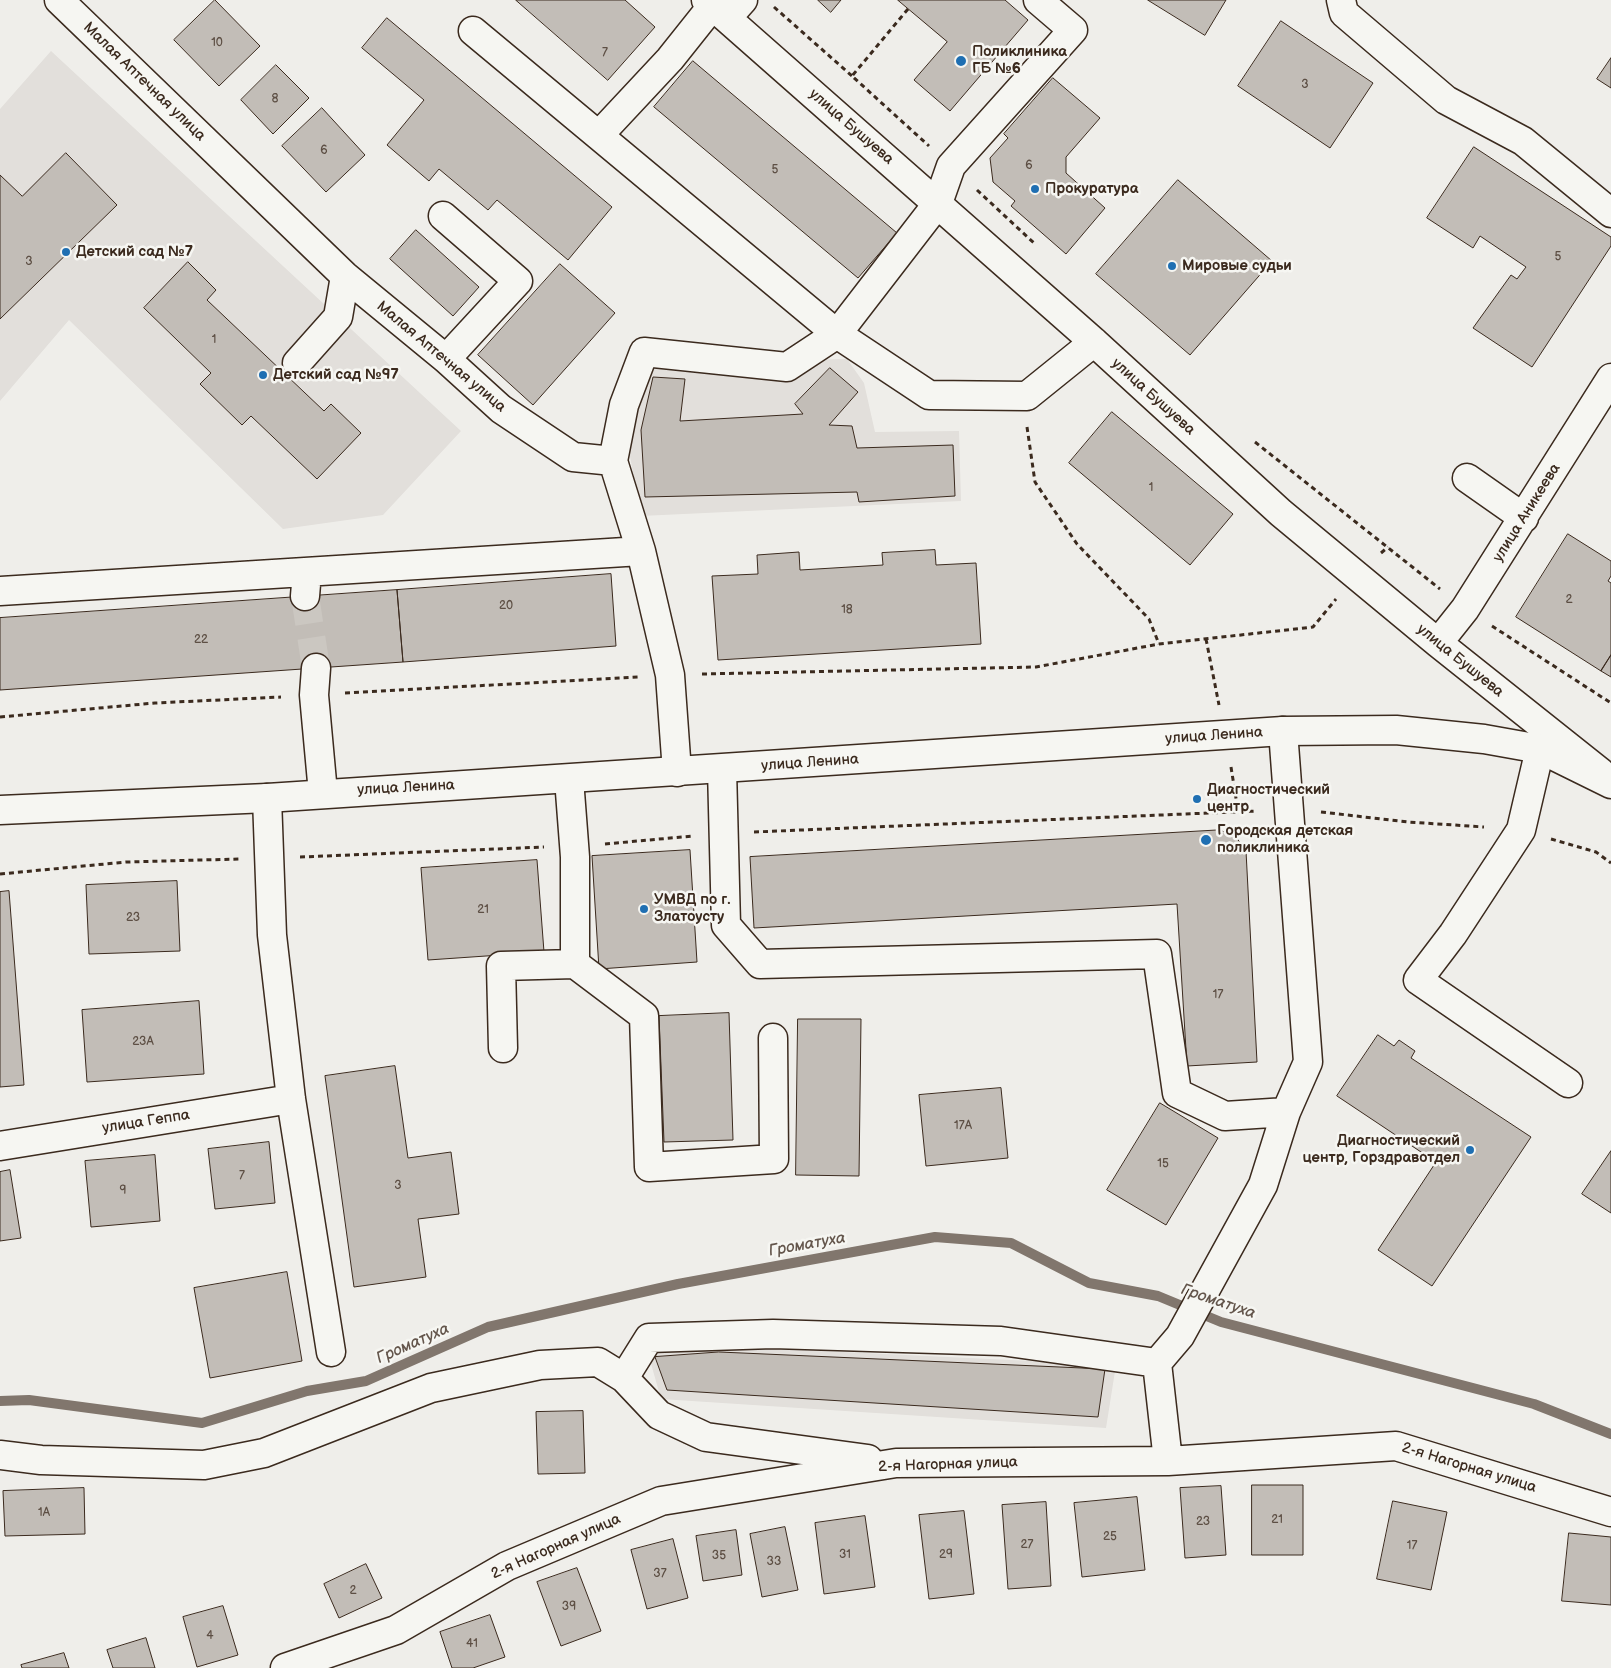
<!DOCTYPE html>
<html>
<head>
<meta charset="utf-8">
<style>
	body { margin:0 }
	canvas { display:block; background:#efeeea }
</style>
</head>
<body>
<canvas width="1611" height="1668"></canvas>
<script>
const context = document.querySelector('canvas').getContext('2d');
context.lineJoin = 'round';
function fill(path, color) { context.fillStyle = color; context.fill(path, 'evenodd'); }
function trace(path, color, width, dash) { context.strokeStyle = color; context.lineWidth = width; context.lineCap = dash ? 'butt' : 'round'; context.setLineDash(dash || []); context.stroke(path); }
function write(font, color, halo, rows, align = 'center') {
  context.font = font + ' "Balsamiq Sans",sans-serif'; context.lineWidth = 5; context.setLineDash([]); context.textBaseline = 'middle'; context.strokeStyle = halo; context.fillStyle = color; for (const [text, x, y, turn = 0] of rows) {
    context.save(); context.translate(x, y); context.rotate((+turn || 0) * Math.PI / 180); context.textAlign = isNaN(turn) ? turn : align; if (halo) context.strokeText(text, 0, 0); context.fillText(text, 0, 0); context.restore();
  }
}
fill(new Path2D(`
	M 51,51 L 461,431 L 383,515 L 283,529 L 69,320 L 0,401 L 0,109 Z
	M 847,359 L 864,383 L 875,432 L 959,431 L 961,501 L 641,516 L 629,451 L 648,363 Z
	M 717,1346 L 1116,1365 L 1106,1428 L 661,1399 L 648,1353 Z`), '#e2dfdb');
trace(new Path2D(`
	M 0,1401 L 29,1400 L 202,1423 L 307,1391 L 366,1381 L 488,1327 L 678,1284 L 935,1237 L 1011,1243 L 1089,1283 L 1158,1296 L 1221,1322 L 1534,1404 L 1611,1434`), '#81766d', 10);
const building = new Path2D(`
	M 215,0 L 260,46 L 219,86 L 174,40 Z
	M 516,0 L 625,0 L 655,27 L 608,80 Z
	M 818,0 L 841,0 L 831,12 Z
	M 898,0 L 1005,0 L 1028,20 L 950,111 L 914,80 L 947,42 Z
	M 1148,0 L 1226,0 L 1205,35 Z
	M 387,18 L 612,207 L 568,260 L 497,200 L 488,210 L 439,169 L 429,181 L 387,145 L 424,100 L 362,48 Z
	M 1281,21 L 1373,83 L 1330,148 L 1238,86 Z
	M 1611,58 L 1611,88 L 1597,79 Z
	M 693,61 L 897,233 L 858,278 L 654,107 Z
	M 276,65 L 309,98 L 273,134 L 241,100 Z
	M 1053,78 L 1100,118 L 1066,157 L 1066,173 L 1105,208 L 1066,254 L 1011,206 L 1015,201 L 993,182 L 990,158 L 1008,138 L 1004,134 Z
	M 322,108 L 365,155 L 326,192 L 282,146 Z
	M 1474,147 L 1611,237 L 1611,246 L 1532,367 L 1473,328 L 1511,275 L 1517,279 L 1526,267 L 1480,236 L 1473,248 L 1427,218 Z
	M 66,153 L 117,205 L 0,319 L 0,175 L 22,196 Z
	M 1178,180 L 1272,261 L 1190,355 L 1096,274 Z
	M 416,230 L 479,287 L 453,316 L 390,259 Z
	M 188,262 L 216,290 L 207,300 L 324,411 L 331,404 L 361,433 L 317,479 L 251,416 L 242,425 L 200,384 L 211,373 L 144,308 Z
	M 560,264 L 615,313 L 533,405 L 478,355 Z
	M 830,368 L 858,392 L 829,425 L 852,426 L 857,448 L 953,445 L 955,496 L 859,502 L 857,492 L 645,497 L 641,430 L 653,377 L 685,379 L 680,421 L 803,414 L 795,404 Z
	M 1112,412 L 1233,514 L 1190,565 L 1069,463 Z
	M 1568,534 L 1611,561 L 1611,576 L 1608,581 L 1611,583 L 1611,655 L 1601,671 L 1516,617 Z
	M 935,550 L 936,565 L 976,563 L 981,644 L 718,660 L 712,576 L 758,574 L 757,555 L 799,552 L 800,570 L 883,565 L 882,553 Z
	M 611,574 L 616,646 L 403,662 L 397,590 Z
	M 397,590 L 403,662 L 0,690 L 0,618 Z
	M 1611,655 L 1611,677 L 1601,671 Z
	M 1220,830 L 1236,837 L 1246,851 L 1257,1062 L 1187,1066 L 1177,904 L 754,928 L 750,857 Z
	M 690,850 L 697,962 L 599,969 L 592,856 Z
	M 537,860 L 544,952 L 428,960 L 421,868 Z
	M 177,881 L 180,951 L 89,954 L 86,885 Z
	M 9,891 L 24,1085 L 0,1087 L 0,892 Z
	M 199,1001 L 204,1074 L 87,1082 L 82,1010 Z
	M 729,1013 L 733,1140 L 664,1142 L 659,1016 Z
	M 798,1019 L 861,1019 L 859,1176 L 796,1175 Z
	M 1378,1035 L 1394,1046 L 1399,1040 L 1415,1051 L 1411,1058 L 1531,1137 L 1432,1286 L 1378,1250 L 1436,1162 L 1337,1096 Z
	M 395,1066 L 408,1158 L 451,1152 L 459,1214 L 418,1219 L 426,1277 L 354,1287 L 325,1076 Z
	M 1001,1088 L 1008,1158 L 926,1166 L 919,1095 Z
	M 1160,1103 L 1218,1138 L 1166,1225 L 1107,1190 Z
	M 269,1142 L 275,1203 L 215,1209 L 208,1149 Z
	M 1611,1151 L 1611,1213 L 1582,1194 Z
	M 155,1155 L 160,1221 L 91,1227 L 85,1161 Z
	M 10,1170 L 21,1238 L 0,1241 L 0,1172 Z
	M 287,1272 L 302,1361 L 210,1378 L 194,1288 Z
	M 719,1352 L 1105,1369 L 1098,1417 L 667,1390 L 655,1357 Z
	M 583,1411 L 585,1473 L 538,1474 L 536,1412 Z
	M 1252,1485 L 1303,1485 L 1303,1555 L 1252,1555 Z
	M 1221,1486 L 1226,1555 L 1185,1558 L 1180,1488 Z
	M 84,1488 L 85,1534 L 5,1536 L 3,1491 Z
	M 1137,1497 L 1145,1570 L 1082,1577 L 1074,1503 Z
	M 1393,1501 L 1447,1512 L 1431,1590 L 1377,1579 Z
	M 1046,1502 L 1051,1586 L 1008,1589 L 1002,1505 Z
	M 964,1511 L 974,1594 L 929,1599 L 919,1515 Z
	M 865,1516 L 875,1587 L 824,1594 L 815,1523 Z
	M 785,1527 L 798,1590 L 762,1597 L 750,1534 Z
	M 736,1530 L 742,1575 L 703,1581 L 696,1536 Z
	M 1569,1533 L 1611,1537 L 1611,1605 L 1562,1601 Z
	M 673,1539 L 688,1598 L 647,1609 L 631,1550 Z
	M 366,1564 L 382,1598 L 339,1618 L 324,1584 Z
	M 577,1568 L 601,1631 L 561,1646 L 537,1582 Z
	M 223,1606 L 238,1655 L 197,1667 L 183,1617 Z
	M 490,1615 L 505,1657 L 473,1668 L 452,1668 L 440,1632 Z
	M 146,1638 L 155,1668 L 113,1668 L 107,1650 Z
	M 64,1653 L 69,1668 L 22,1668 L 21,1665 Z`);
fill(building, '#c2bdb7');
trace(building, '#3b2a1e', 1);
trace(new Path2D(`
	M 305,596 L 316,668`), '#cbc7c1', 28, [28, 14]);
const minor = new Path2D(`
	M 59,0 L 345,276 L 446,359 L 501,409 L 573,457 L 613,461 L 624,405 L 644,352 L 787,367 L 837,334 L 929,395 L 1027,396 L 1094,342
	M 706,0 L 1094,342 L 1281,513 L 1438,643 L 1600,772
	M 1341,0 L 1344,13 L 1446,100 L 1523,141 L 1611,213
	M 727,18 L 743,0
	M 473,31 L 837,334 L 938,203 L 951,166 L 1073,30 L 1038,0
	M 599,135 L 670,59 L 713,5
	M 443,216 L 518,281 L 446,359
	M 297,363 L 338,317 L 345,276
	M 1467,478 L 1524,518
	M 641,551 L 670,675 L 677,772
	M 0,591 L 641,551 L 613,461
	M 305,596 L 307,572
	M 1438,643 L 1465,609 L 1611,378
	M 316,668 L 314,695 L 323,793
	M 1540,749 L 1521,830 L 1453,934 L 1418,980 L 1568,1083
	M 722,769 L 726,925 L 760,964 L 1157,954 L 1177,1093 L 1225,1116 L 1286,1112
	M 569,779 L 575,857 L 575,964
	M 267,798 L 272,935 L 291,1099 L 331,1352
	M 503,1048 L 501,966 L 575,964 L 644,1016 L 649,1167 L 774,1159 L 773,1038
	M 0,1146 L 291,1099
	M 624,1378 L 659,1415 L 706,1437 L 868,1459
	M 0,1455 L 41,1460 L 204,1465 L 264,1453 L 431,1388 L 540,1365 L 598,1362 L 624,1378 L 649,1338 L 773,1334 L 1001,1341 L 1157,1363
	M 1168,1461 L 1157,1363 L 1180,1336 L 1263,1185 L 1286,1112 L 1308,1062 L 1283,731
	M 285,1668 L 396,1630 L 507,1566 L 661,1501 L 896,1463 L 1168,1461 L 1396,1446 L 1611,1512`);
const major = new Path2D(`
	M 0,810 L 267,798 L 1283,731 L 1396,730 L 1484,739 L 1540,749 L 1611,784`);
trace(minor, '#3b2a1e', 31);
trace(major, '#3b2a1e', 31);
trace(new Path2D(`
	M 774,7 L 852,76
	M 908,9 L 852,76 L 929,146
	M 977,190 L 1035,244
	M 1027,427 L 1035,482 L 1077,544 L 1149,619 L 1159,644
	M 1255,442 L 1440,589
	M 1381,553 L 1388,547
	M 1492,626 L 1611,703
	M 1206,639 L 1219,705
	M 702,674 L 1036,667 L 1159,644 L 1313,627 L 1336,599
	M 345,693 L 638,677
	M 0,717 L 155,703 L 281,697
	M 1231,767 L 1238,811
	M 1321,812 L 1408,822 L 1484,827
	M 754,832 L 1257,811
	M 1551,839 L 1596,852 L 1611,863
	M 605,844 L 693,836
	M 300,857 L 544,847
	M 0,874 L 126,862 L 239,859`), '#3b2a1e', 3, [5, 4]);
trace(minor, '#f6f6f2', 28);
trace(major, '#f6f6f2', 28);
for (const [x, y, r, color] of [
	[961,61,6,"#1f6fb2"],
	[1035,189,5,"#1f6fb2"],
	[66,252,5,"#1f6fb2"],
	[1172,266,5,"#1f6fb2"],
	[263,375,5,"#1f6fb2"],
	[1197,799,5,"#1f6fb2"],
	[1206,840,6,"#1f6fb2"],
	[644,909,5,"#1f6fb2"],
	[1470,1150,5,"#1f6fb2"]
]) { const dot = new Path2D(); dot.arc(x, y, r, 0, 2 * Math.PI); context.fillStyle = color; context.fill(dot); trace(dot, '#f6f6f2', 2); }
write('12px', '#5d4f44', null, [
	["10",217,43],
	["7",605,53],
	["3",1305,85],
	["8",275,99],
	["6",324,151],
	["6",1029,166],
	["5",775,170],
	["5",1558,257],
	["3",29,262],
	["1",214,340],
	["1",1151,488],
	["2",1569,600],
	["20",506,606],
	["18",847,610],
	["22",201,640],
	["21",483,910],
	["23",133,918],
	["17",1218,995],
	["23А",143,1042],
	["17А",963,1126],
	["15",1163,1164],
	["7",242,1176],
	["3",398,1186],
	["9",123,1191],
	["1А",44,1513],
	["21",1277,1520],
	["23",1203,1522],
	["25",1110,1537],
	["27",1027,1545],
	["17",1412,1546],
	["31",845,1555],
	["29",946,1555],
	["35",719,1556],
	["33",774,1562],
	["37",660,1574],
	["2",353,1591],
	["39",569,1607],
	["4",210,1636],
	["41",472,1644]
]);
write('bold 15px', '#3b2a1e', '#f6f6f2', [
	["Поликлиника",972,52],
	["ГБ №6",972,69],
	["Прокуратура",1045,189],
	["Детский сад №7",76,252],
	["Мировые судьи",1182,266],
	["Детский сад №97",273,375],
	["Диагностический",1207,790],
	["центр",1207,807],
	["Городская детская",1217,831],
	["поликлиника",1217,848],
	["УМВД по г.",654,900],
	["Златоусту",654,917],
	["Диагностический",1460,1141,"right"],
	["центр, Горздравотдел",1460,1158,"right"]
], 'left');
write('15px', '#3b2a1e', '#f6f6f2', [
	["Малая Аптечная улица",144,82,44],
	["улица Бушуева",851,127,41],
	["Малая Аптечная улица",441,357,40],
	["улица Бушуева",1153,397,42],
	["улица Аникеева",1527,513,-58],
	["улица Бушуева",1460,661,39],
	["улица Ленина",1214,736,-4],
	["улица Ленина",810,763,-4],
	["улица Ленина",406,788,-3],
	["улица Геппа",146,1122,-9],
	["2-я Нагорная улица",948,1465,-2],
	["2-я Нагорная улица",1469,1468,17],
	["2-я Нагорная улица",556,1547,-24]
]);
write('italic 16px', '#64564c', '#f6f6f2', [
	["Громатуха",807,1245,-10],
	["Громатуха",1218,1302,19],
	["Громатуха",413,1344,-24]
]);
</script>
</body>
</html>
